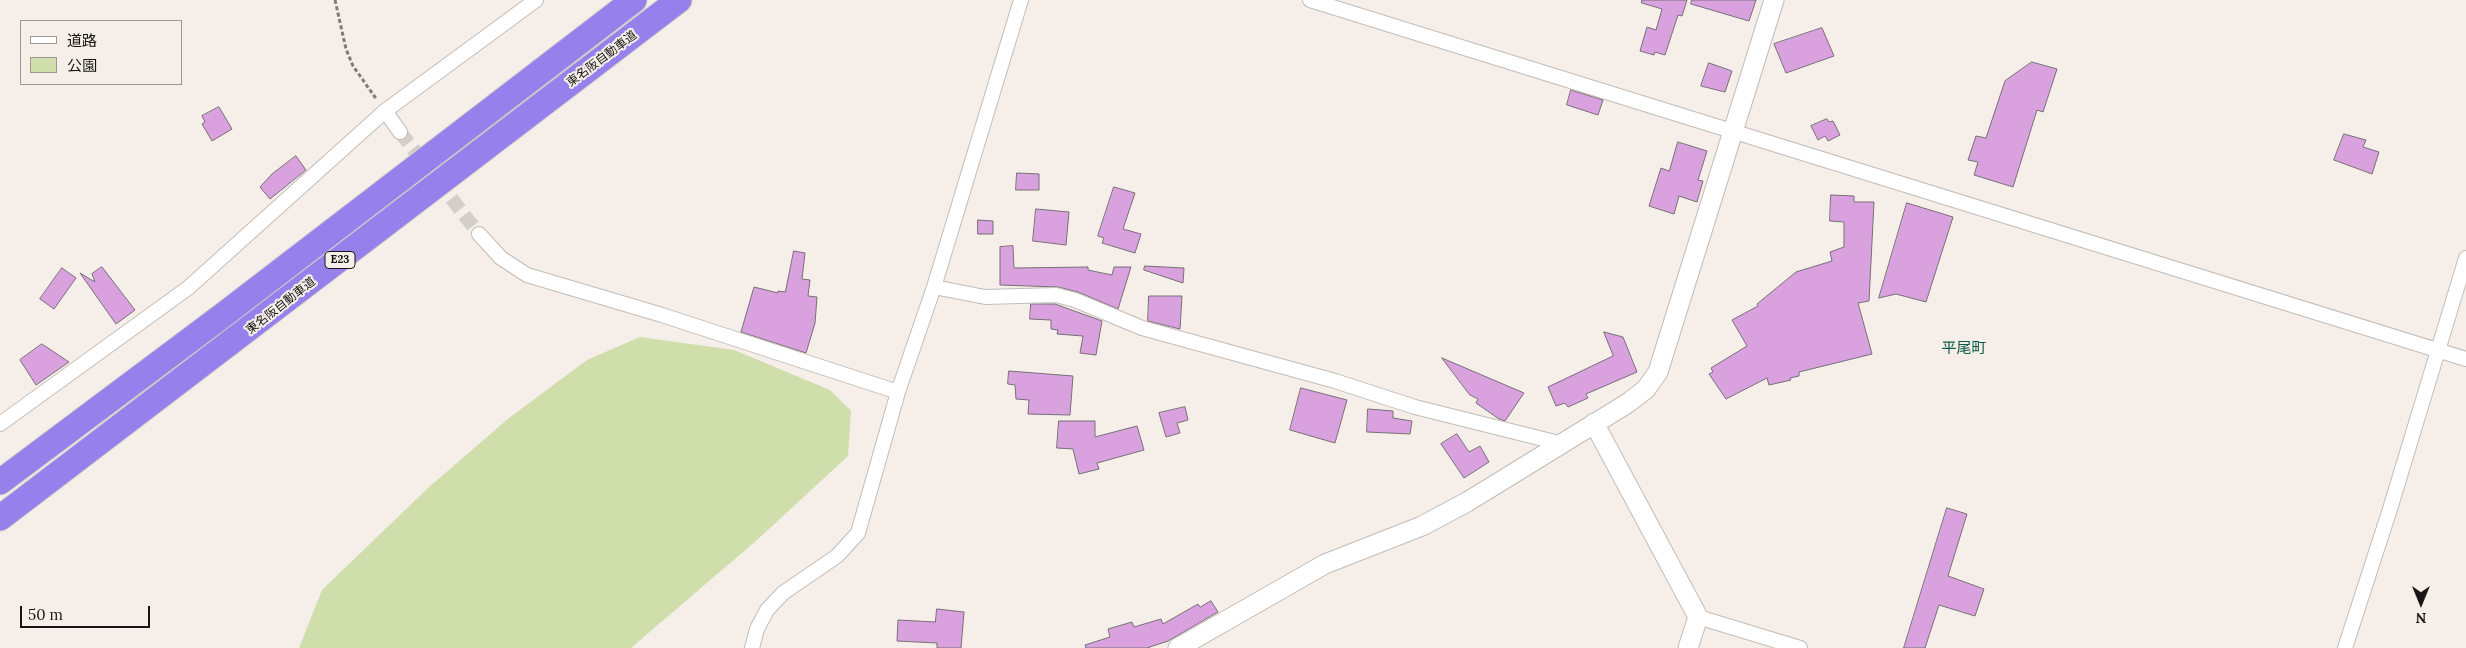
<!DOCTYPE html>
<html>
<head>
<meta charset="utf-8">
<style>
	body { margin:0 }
	#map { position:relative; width:2466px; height:648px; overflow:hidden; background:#f5eee9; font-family:Lora,"Noto Sans JP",serif }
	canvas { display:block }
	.legend { position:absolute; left:20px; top:20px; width:162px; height:65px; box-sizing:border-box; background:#f5eee9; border:1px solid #9d9894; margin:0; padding:6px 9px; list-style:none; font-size:15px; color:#181614 }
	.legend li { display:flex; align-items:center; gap:10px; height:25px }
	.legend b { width:25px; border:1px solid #9d9894 }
	.north { position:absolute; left:2396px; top:578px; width:50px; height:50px; -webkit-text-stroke:4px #f5eee9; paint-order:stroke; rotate:180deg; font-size:14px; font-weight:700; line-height:20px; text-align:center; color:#181614 }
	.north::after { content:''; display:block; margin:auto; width:18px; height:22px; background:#181614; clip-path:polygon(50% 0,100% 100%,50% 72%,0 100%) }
	.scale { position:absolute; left:20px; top:606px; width:130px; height:22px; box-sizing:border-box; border:2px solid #181614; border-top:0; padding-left:6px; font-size:15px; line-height:18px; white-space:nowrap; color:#181614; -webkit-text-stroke:4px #f5eee9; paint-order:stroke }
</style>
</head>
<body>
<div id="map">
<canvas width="2466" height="648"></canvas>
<ul class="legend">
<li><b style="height:6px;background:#fff"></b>道路</li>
<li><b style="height:14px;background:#d0deac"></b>公園</li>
</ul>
<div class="north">N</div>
<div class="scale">50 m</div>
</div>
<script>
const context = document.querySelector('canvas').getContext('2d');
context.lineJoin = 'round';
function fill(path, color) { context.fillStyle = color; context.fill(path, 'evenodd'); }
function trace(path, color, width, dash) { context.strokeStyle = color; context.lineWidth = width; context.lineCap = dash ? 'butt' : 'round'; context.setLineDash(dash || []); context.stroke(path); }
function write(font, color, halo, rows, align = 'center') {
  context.font = font + ' Lora,"Noto Sans JP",serif'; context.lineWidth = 4; context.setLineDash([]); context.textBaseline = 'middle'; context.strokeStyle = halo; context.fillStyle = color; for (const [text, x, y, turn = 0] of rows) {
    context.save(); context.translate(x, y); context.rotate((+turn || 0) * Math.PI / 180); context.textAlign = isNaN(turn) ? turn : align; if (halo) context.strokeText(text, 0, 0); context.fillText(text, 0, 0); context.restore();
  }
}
fill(new Path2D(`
	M 640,337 L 734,350 L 830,390 L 851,411 L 848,456 L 757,540 L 631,648 L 299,648 L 322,590 L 429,487 L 509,418 L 587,360 Z`), '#d0deac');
const building = new Path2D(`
	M 1642,0 L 1687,0 L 1682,16 L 1678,15 L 1665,55 L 1655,52 L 1654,55 L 1640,51 L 1647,27 L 1656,30 L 1662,9 L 1642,3 Z
	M 1692,0 L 1756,0 L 1749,21 L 1691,4 Z
	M 1822,28 L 1834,56 L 1786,73 L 1774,44 Z
	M 2032,62 L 2057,69 L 2043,112 L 2037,110 L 2013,187 L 1974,175 L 1978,162 L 1968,160 L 1976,136 L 1986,138 L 2005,81 Z
	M 1709,63 L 1732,71 L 1725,92 L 1701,86 Z
	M 1571,90 L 1603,100 L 1598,115 L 1567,105 Z
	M 219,107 L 232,129 L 212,141 L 202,124 L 205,122 L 202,116 Z
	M 1827,119 L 1829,122 L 1833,121 L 1840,135 L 1828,141 L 1825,136 L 1818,140 L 1811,126 Z
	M 2344,134 L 2366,140 L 2363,147 L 2379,152 L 2372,174 L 2334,160 Z
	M 1678,142 L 1707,151 L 1698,180 L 1703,181 L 1697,202 L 1679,196 L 1674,214 L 1649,206 L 1661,168 L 1669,171 Z
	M 296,156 L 306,170 L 270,199 L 260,187 L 272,174 Z
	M 1017,173 L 1039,174 L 1039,190 L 1016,190 Z
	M 1114,187 L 1135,193 L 1123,229 L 1141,234 L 1135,253 L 1102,243 L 1104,238 L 1098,236 Z
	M 1831,195 L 1854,196 L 1854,202 L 1874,202 L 1869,301 L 1858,303 L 1872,354 L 1799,372 L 1799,376 L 1790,378 L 1791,380 L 1769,385 L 1767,378 L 1726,399 L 1709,374 L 1713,372 L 1711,368 L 1747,346 L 1732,320 L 1758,306 L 1757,304 L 1796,272 L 1832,261 L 1830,252 L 1844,247 L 1844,222 L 1830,221 Z
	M 1907,203 L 1953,217 L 1926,302 L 1896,294 L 1879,298 Z
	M 1036,209 L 1069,212 L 1066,245 L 1033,241 Z
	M 978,220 L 993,221 L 993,234 L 978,234 Z
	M 1013,246 L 1014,268 L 1088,267 L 1088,270 L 1112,275 L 1114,267 L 1131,267 L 1118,309 L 1078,292 L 1058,287 L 1000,285 L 1000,247 Z
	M 794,251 L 805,253 L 802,279 L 810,280 L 808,296 L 817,297 L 815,323 L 806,353 L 741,332 L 754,287 L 778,293 L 778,291 L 785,292 Z
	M 1145,266 L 1184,268 L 1183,283 L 1144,270 Z
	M 102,267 L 135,310 L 116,324 L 80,273 L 95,282 L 92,274 Z
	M 62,268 L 76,278 L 54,309 L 40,299 Z
	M 1149,296 L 1182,296 L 1180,329 L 1148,321 Z
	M 1031,304 L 1055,304 L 1102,321 L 1096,355 L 1080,353 L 1083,336 L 1057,334 L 1058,330 L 1051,329 L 1051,320 L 1030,319 Z
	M 1604,332 L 1623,337 L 1637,372 L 1586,394 L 1588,398 L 1568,407 L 1565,403 L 1556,406 L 1548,387 L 1613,356 Z
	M 42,344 L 69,362 L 36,385 L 20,360 Z
	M 1442,358 L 1524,393 L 1505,421 L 1499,419 L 1476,403 L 1478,399 L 1470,395 Z
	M 1009,371 L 1073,376 L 1070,415 L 1028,414 L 1029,400 L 1016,399 L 1015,385 L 1008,384 Z
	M 1301,388 L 1347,400 L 1335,443 L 1290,430 Z
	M 1185,407 L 1188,420 L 1177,423 L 1180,433 L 1166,437 L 1159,413 Z
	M 1368,409 L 1393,411 L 1393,418 L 1412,421 L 1410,434 L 1367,432 Z
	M 1059,421 L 1095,421 L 1095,437 L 1137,426 L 1144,450 L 1097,463 L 1099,469 L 1079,474 L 1073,449 L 1057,448 Z
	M 1457,434 L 1469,452 L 1480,446 L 1489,462 L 1464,478 L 1441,444 Z
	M 1947,508 L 1967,514 L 1948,576 L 1984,589 L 1975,616 L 1939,605 L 1925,648 L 1904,648 Z
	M 1211,601 L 1218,612 L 1168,641 L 1147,648 L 1086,648 L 1085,645 L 1110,637 L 1108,629 L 1132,622 L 1134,627 L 1161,619 L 1163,624 L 1198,604 L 1200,607 Z
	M 937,609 L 964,612 L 961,648 L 937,648 L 937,643 L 897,641 L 898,620 L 935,622 Z`);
fill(building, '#daa1df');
trace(building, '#757076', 1);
trace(new Path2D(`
	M 400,132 L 479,234`), '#d4cec9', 14, [14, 7]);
const street = new Path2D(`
	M 1310,0 L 2466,359
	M 385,111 L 400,132
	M 479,234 L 501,258 L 527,275 L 662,315 L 898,392
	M 934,287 L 985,297 L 1056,295 L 1075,300 L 1142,328 L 1335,381 L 1415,407 L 1559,443
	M 0,424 L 188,288 L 385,111 L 536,0
	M 1698,617 L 1800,648
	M 752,648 L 757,629 L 767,610 L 783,593 L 837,556 L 858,533 L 898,392 L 934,287 L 1021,0
	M 2345,648 L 2390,509 L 2466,258`);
const secondary = new Path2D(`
	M 1594,423 L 1698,617 L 1688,648
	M 1178,648 L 1325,564 L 1422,526 L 1467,502 L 1628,403 L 1646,389 L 1658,372 L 1774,0`);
const highway = new Path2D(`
	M 0,482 L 222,316 L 634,0
	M 0,518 L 679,0`);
trace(street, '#c3bcb7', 16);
trace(secondary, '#c3bcb7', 21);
trace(highway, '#cccccb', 27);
trace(new Path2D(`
	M 335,0 L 346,49 L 353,66 L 377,100`), '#807c78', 3, [4, 2.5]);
trace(street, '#fff', 14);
trace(secondary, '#fff', 19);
trace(highway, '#9680eb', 25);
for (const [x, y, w] of [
	[340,260,30]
]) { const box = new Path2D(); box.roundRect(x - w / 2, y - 8.5, w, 17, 4); context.fillStyle = '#f5eee9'; context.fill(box); trace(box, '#181614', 1); }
write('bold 11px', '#181614', null, [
	["E23",340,260]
]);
write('12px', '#181614', '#f5eee9', [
	["東名阪自動車道",602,59,-37],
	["東名阪自動車道",281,306,-38]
]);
write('15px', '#0c5b46', '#f5eee9', [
	["平尾町",1964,349]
]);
</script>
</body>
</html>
